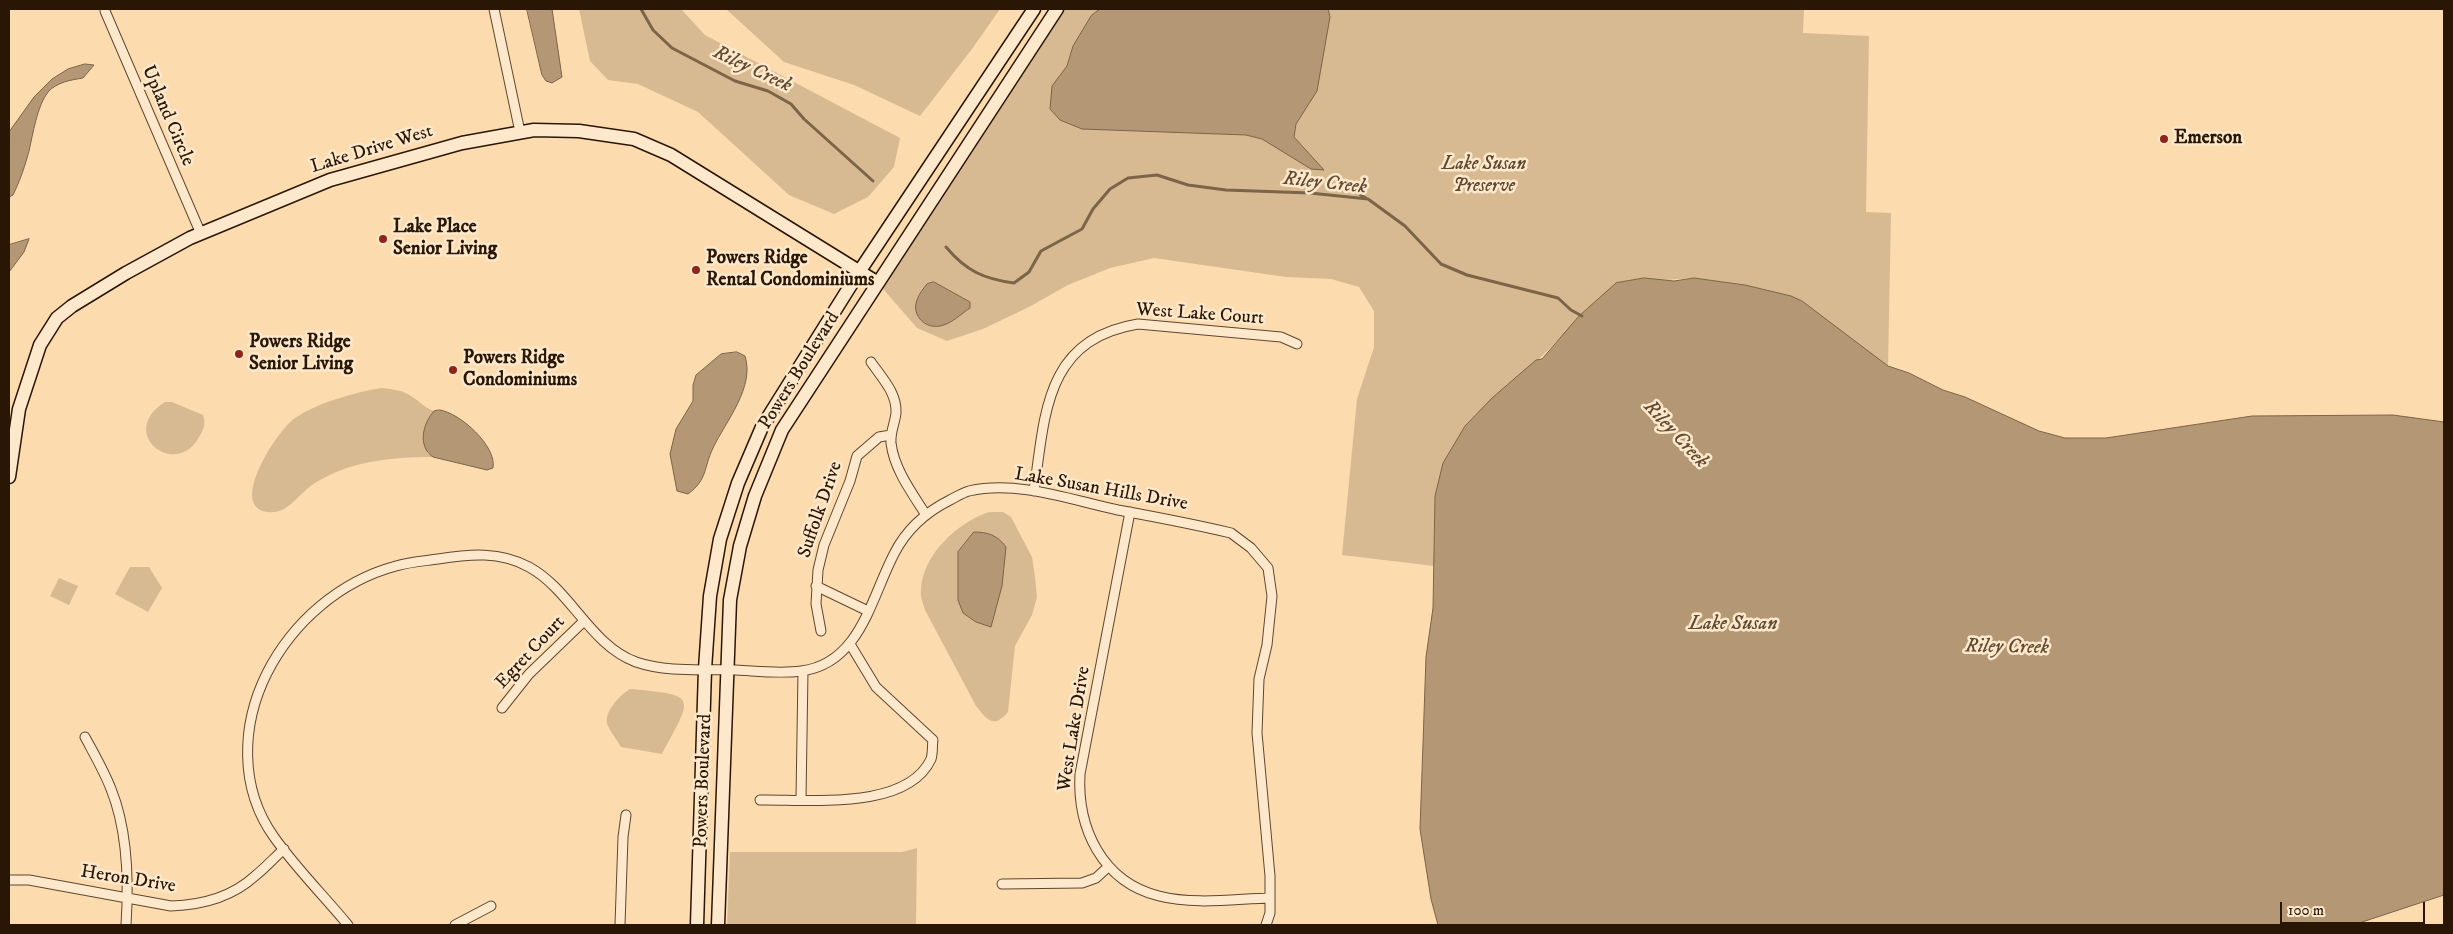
<!DOCTYPE html>
<html>
<head>
<meta charset="utf-8">
<style>
	body { margin:0 }
	#map { position:relative; width:2453px; height:934px; overflow:hidden; background:#fcdbaf; font-family:"IM FELL DW Pica",serif }
	canvas { display:block }
	.frame { position:absolute; inset:0; border:10px solid #291605; pointer-events:none }
	.scale { position:absolute; left:2280px; top:902px; width:145px; height:22px; box-sizing:border-box; border:2px solid #291605; border-top:0; padding-left:6px; font-size:15px; line-height:18px; white-space:nowrap; color:#291605; -webkit-text-stroke:4px #fde8cb; paint-order:stroke }
</style>
</head>
<body>
<div id="map">
<canvas width="2453" height="934"></canvas>
<div class="frame"></div>
<div class="scale">100 m</div>
</div>
<script>
const context = document.querySelector('canvas').getContext('2d');
context.lineJoin = 'round';
function fill(path, color) { context.fillStyle = color; context.fill(path, 'evenodd'); }
function trace(path, color, width, dash) { context.strokeStyle = color; context.lineWidth = width; context.lineCap = dash ? 'butt' : 'round'; context.setLineDash(dash || []); context.stroke(path); }
function write(font, color, halo, rows, align = 'center') {
  context.font = font + ' "IM FELL DW Pica",serif'; context.lineWidth = 5; context.setLineDash([]); context.textBaseline = 'middle'; context.strokeStyle = halo; context.fillStyle = color; for (const [text, x, y, turn = 0] of rows) {
    context.save(); context.translate(x, y); context.rotate((+turn || 0) * Math.PI / 180); context.textAlign = isNaN(turn) ? turn : align; if (halo) context.strokeText(text, 0, 0); context.fillText(text, 0, 0); context.restore();
  }
}
fill(new Path2D(`
	M 579,9 L 681,9 L 705,35 L 900,138 L 894,167 L 868,197 L 834,214 L 789,195 L 698,112 L 638,84 L 608,80 L 590,61 Z
	M 726,9 L 1000,9 L 972,49 L 920,116 L 854,85 L 784,62 Z
	M 1057,9 L 1804,9 L 1803,33 L 1869,36 L 1866,212 L 1891,213 L 1888,366 L 1745,285 L 1694,278 L 1665,280 L 1559,339 L 1528,370 L 1492,398 L 1465,426 L 1435,496 L 1434,566 L 1342,555 L 1357,399 L 1374,347 L 1374,311 L 1359,287 L 1331,279 L 1286,277 L 1154,258 L 1110,268 L 1068,285 L 1029,307 L 983,329 L 947,341 L 917,328 L 878,283 Z
	M 381,388 C 392,389 402,390 411,396 C 421,402 423,407 434,411 L 430,416 L 427,453 L 433,457 C 391,457 348,461 312,485 C 299,494 287,515 268,512 C 227,508 277,430 295,418 C 319,402 353,393 381,388 Z
	M 165,402 L 172,402 L 203,415 C 206,424 204,429 199,437 C 176,480 116,433 165,402 Z
	M 989,512 L 1003,512 L 1011,517 L 1032,557 L 1035,577 L 1037,597 L 1032,615 L 1015,646 L 1008,712 C 994,729 987,720 976,706 L 925,610 C 923,603 920,597 921,590 C 922,555 958,522 989,512 Z
	M 130,567 L 149,567 L 162,588 L 148,612 L 115,594 Z
	M 59,578 L 78,586 L 69,605 L 50,596 Z
	M 630,689 C 699,695 693,696 662,754 L 621,747 C 617,740 611,733 608,726 C 602,713 620,695 630,689 Z
	M 917,848 L 916,925 L 727,925 L 730,852 L 902,852 Z`), '#d8ba92');
const water = new Path2D(`
	M 527,9 L 552,9 L 562,77 L 552,83 L 546,81 L 542,75 Z
	M 1100,9 L 1328,9 L 1330,17 L 1317,91 L 1296,124 L 1294,137 L 1324,170 L 1311,169 L 1262,139 L 1246,135 L 1082,129 L 1060,120 L 1050,109 L 1052,86 L 1067,66 L 1073,46 L 1091,16 Z
	M 85,64 L 94,65 L 83,78 C 71,80 57,82 48,92 C 37,106 33,134 29,151 C 25,166 20,181 13,195 L 9,197 L 9,132 L 34,97 L 52,79 L 68,69 Z
	M 29,239 L 24,252 L 9,272 L 9,245 Z
	M 1644,278 L 1674,281 L 1694,278 L 1745,285 L 1791,296 L 1802,301 L 1888,366 L 1909,373 L 1943,390 L 1965,397 L 2039,431 L 2065,438 L 2106,438 L 2252,416 L 2393,415 L 2444,422 L 2444,895 L 2353,925 L 1438,925 L 1431,899 L 1420,829 L 1426,657 L 1433,608 L 1435,496 L 1443,463 L 1465,426 L 1492,398 L 1536,360 L 1542,359 L 1579,316 L 1616,283 Z
	M 934,282 L 970,302 L 970,308 C 961,314 951,324 940,326 C 925,329 911,315 917,300 C 919,294 923,289 927,284 Z
	M 737,352 L 745,356 C 755,387 726,421 713,448 C 703,469 708,479 688,494 L 677,491 L 670,454 L 676,429 L 693,401 L 693,385 L 696,375 L 721,354 Z
	M 440,410 C 460,413 497,446 493,468 L 487,470 L 433,457 C 417,446 423,423 434,411 Z
	M 974,532 C 988,532 997,535 1006,547 L 1002,586 L 991,627 L 976,622 L 963,613 L 958,600 L 958,552 Z`);
fill(water, '#b49875');
trace(water, '#7c6448', 1);
trace(new Path2D(`
	M 641,9 L 653,30 L 672,48 L 735,81 L 768,91 L 791,104 L 804,119 L 873,181
	M 1338,182 L 1366,198
	M 946,247 C 966,271 984,279 1014,283 L 1029,272 L 1041,251 L 1082,229 L 1093,209 L 1110,189 L 1128,178 L 1157,175 L 1188,185 L 1226,190 L 1310,193 L 1368,199 L 1405,226 L 1441,264 L 1467,275 L 1558,298 L 1571,310 L 1582,316`), '#7c6448', 3);
const street = new Path2D(`
	M 494,9 L 520,132
	M 105,11 L 201,234
	M 871,362 C 882,378 897,393 896,413 C 895,423 890,432 891,443 C 894,469 912,493 926,515
	M 1034,491 C 1045,414 1045,339 1138,324 L 1281,337 L 1297,344
	M 1130,512 L 1080,774 C 1077,828 1102,882 1159,896 C 1194,905 1234,899 1270,898
	M 816,586 L 868,611
	M 821,631 L 816,604 L 818,570 L 824,545 L 850,481 L 857,456 L 879,437 L 891,435
	M 502,708 L 529,674 L 584,621
	M 85,737 C 94,754 104,771 111,789 C 128,831 129,880 126,925
	M 801,799 L 803,671
	M 760,800 C 808,799 907,811 931,759 C 933,753 932,746 933,740 L 876,687 L 850,644
	M 9,880 L 29,880 L 171,906 C 202,905 232,897 255,876 C 265,868 274,858 284,849
	M 1002,884 L 1082,883 L 1096,878 L 1108,867
	M 348,925 C 324,896 296,868 274,837 C 239,788 241,725 267,673 C 293,622 340,581 396,566 C 409,562 424,561 438,559 C 470,554 500,551 529,567 C 571,590 590,645 636,662 C 668,673 703,669 736,670 C 757,671 780,674 801,671 C 860,664 871,598 894,554 C 906,530 926,512 950,500 C 956,497 962,493 969,491 C 1018,480 1071,500 1118,510 C 1156,517 1193,524 1231,533 L 1251,548 L 1268,568 L 1272,596 L 1267,645 L 1259,679 L 1257,733 L 1270,876 L 1270,913 L 1266,925
	M 455,925 L 491,906
	M 620,925 L 623,837 L 626,815`);
const secondary = new Path2D(`
	M 9,477 L 19,409 L 40,345 L 57,318 L 72,306 L 126,273 L 190,238 L 330,180 L 462,143 L 534,130 L 579,131 L 634,139 L 671,155 L 878,283
	M 697,925 L 705,669 L 710,596 L 720,539 L 738,483 L 762,427 L 859,272 L 1034,9
	M 718,925 L 730,600 L 740,546 L 755,496 L 782,430 L 1057,9`);
trace(street, '#5e4730', 11);
trace(secondary, '#291605', 15);
trace(street, '#fde8cb', 9);
trace(secondary, '#fde8cb', 12);
for (const [x, y, r, color] of [
	[2164,139,5,"#8f2418"],
	[383,239,5,"#8f2418"],
	[696,270,5,"#8f2418"],
	[239,354,5,"#8f2418"],
	[453,370,5,"#8f2418"]
]) { const dot = new Path2D(); dot.arc(x, y, r, 0, 2 * Math.PI); context.fillStyle = color; context.fill(dot); trace(dot, '#fde8cb', 2); }
write('19px', '#291605', '#fde8cb', [
	["Upland Circle",167,116,67],
	["Lake Drive West",372,150,-17],
	["West Lake Court",1200,315,4],
	["Powers Boulevard",800,371,-58],
	["Lake Susan Hills Drive",1101,490,10],
	["Suffolk Drive",821,510,-71],
	["Egret Court",531,653,-47],
	["West Lake Drive",1075,729,-81],
	["Powers Boulevard",704,781,-88],
	["Heron Drive",128,880,9]
]);
write('bold 19px', '#291605', '#fde8cb', [
	["Emerson",2174,139],
	["Lake Place",393,228],
	["Senior Living",393,250],
	["Powers Ridge",706,259],
	["Rental Condominiums",706,281],
	["Powers Ridge",249,343],
	["Senior Living",249,365],
	["Powers Ridge",463,359],
	["Condominiums",463,381]
], 'left');
write('italic 19px', '#5e472f', '#fde8cb', [
	["Lake Susan",1484,165],
	["Preserve",1484,187]
]);
write('italic 20px', '#614a32', '#fde8cb', [
	["Riley Creek",752,70,25],
	["Riley Creek",1325,184,6],
	["Riley Creek",1675,435,47],
	["Lake Susan",1733,625],
	["Riley Creek",2007,648,1]
]);
</script>
</body>
</html>
